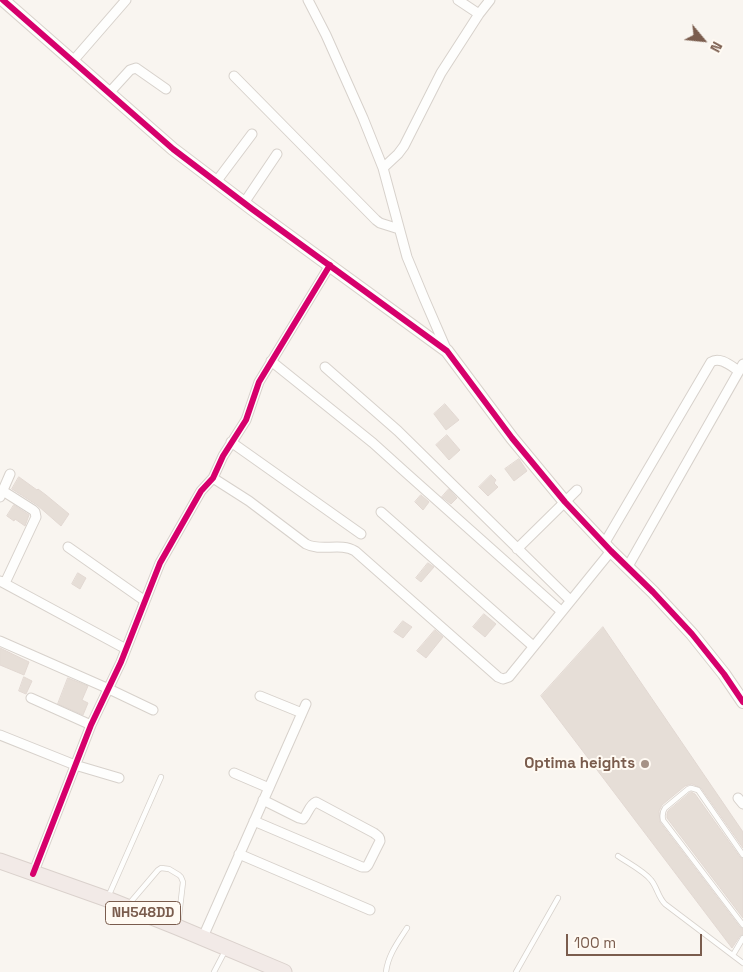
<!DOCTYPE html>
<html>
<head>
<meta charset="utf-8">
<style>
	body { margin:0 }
	#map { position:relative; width:743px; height:972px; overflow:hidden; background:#f9f5f0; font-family:"Space Grotesk",sans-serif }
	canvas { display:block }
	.north { position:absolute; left:678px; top:15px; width:50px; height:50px; -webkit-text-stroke:4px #fffaf3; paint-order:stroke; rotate:118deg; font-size:14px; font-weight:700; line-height:20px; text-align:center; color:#7a5c4d }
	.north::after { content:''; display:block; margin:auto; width:18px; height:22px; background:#7a5c4d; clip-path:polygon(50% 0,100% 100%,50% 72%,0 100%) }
	.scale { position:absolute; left:566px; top:934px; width:136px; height:22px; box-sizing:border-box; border:2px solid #7a5c4d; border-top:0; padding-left:6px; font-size:15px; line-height:18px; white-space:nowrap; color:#7a5c4d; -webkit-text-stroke:4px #fffaf3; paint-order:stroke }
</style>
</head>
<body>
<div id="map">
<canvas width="743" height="972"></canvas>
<div class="north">N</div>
<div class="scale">100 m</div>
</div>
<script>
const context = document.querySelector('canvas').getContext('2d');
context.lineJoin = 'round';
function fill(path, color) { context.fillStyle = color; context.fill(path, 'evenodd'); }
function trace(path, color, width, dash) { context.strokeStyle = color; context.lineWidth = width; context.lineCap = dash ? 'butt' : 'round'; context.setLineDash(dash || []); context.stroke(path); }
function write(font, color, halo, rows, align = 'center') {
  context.font = font + ' "Space Grotesk",sans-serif'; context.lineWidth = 4; context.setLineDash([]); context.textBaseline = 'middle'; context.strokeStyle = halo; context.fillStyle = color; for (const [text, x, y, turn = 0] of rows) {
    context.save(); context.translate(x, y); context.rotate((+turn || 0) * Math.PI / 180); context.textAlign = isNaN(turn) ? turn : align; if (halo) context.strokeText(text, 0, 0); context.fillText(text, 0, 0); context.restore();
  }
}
const building = new Path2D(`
	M 445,404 L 459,420 L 446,430 L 434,414 Z
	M 447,435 L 460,450 L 449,460 L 436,445 Z
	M 519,459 L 527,471 L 514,481 L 505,469 Z
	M 491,475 L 496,480 L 494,483 L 498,487 L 488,496 L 479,487 Z
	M 19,477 L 37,490 L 38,489 L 46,495 L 69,514 L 61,526 L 37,505 L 12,489 Z
	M 449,489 L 457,498 L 451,504 L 442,497 Z
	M 421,495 L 429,502 L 423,510 L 415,502 Z
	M 14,505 L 29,515 L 25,526 L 15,519 L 14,521 L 7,516 Z
	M 428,563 L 434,567 L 421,582 L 416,578 Z
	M 78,573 L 86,578 L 80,589 L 72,584 Z
	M 484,614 L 496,624 L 485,637 L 473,627 Z
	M 403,621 L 412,627 L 403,638 L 394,632 Z
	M 603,627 L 743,832 L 743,848 L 701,788 L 692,784 L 685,786 L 662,805 L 659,811 L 660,822 L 740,927 L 743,929 L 743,934 L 740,936 L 732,948 L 541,696 Z
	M 435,630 L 443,637 L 426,658 L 417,651 Z
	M 0,648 L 29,662 L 24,675 L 0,665 Z
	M 24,677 L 32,681 L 26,694 L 19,691 Z
	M 68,678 L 88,686 L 82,700 L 88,703 L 83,715 L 58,704 Z
	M 691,792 L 695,794 L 740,857 L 743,859 L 743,918 L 667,818 L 667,814 L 668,811 Z`);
fill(building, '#e6ded7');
trace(building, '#e2d8d2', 1);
const lane = new Path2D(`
	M 743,855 L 698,790 L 691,788 L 688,789 L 665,808 C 662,812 662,815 663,820 L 743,925
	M 618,856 C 628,863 644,871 651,880 C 657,887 658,897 665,904 L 743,963
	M 108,897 L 161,777
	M 129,904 L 158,870 L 161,868 L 169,869 L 179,875 L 181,877 L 183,882 L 178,925
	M 733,955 L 743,938
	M 214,972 L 225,951
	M 386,972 C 388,955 398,942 407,928
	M 516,972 L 558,898`);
const street = new Path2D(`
	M 308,0 L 326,35 L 363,118 L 383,168 L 407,257 L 424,298 L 447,351
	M 458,0 L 479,14
	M 73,61 L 126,0
	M 234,76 L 376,220 L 380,223 L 399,229
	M 109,93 L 130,70 L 136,68 L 166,89
	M 383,168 L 398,154 L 404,146 L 441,73 L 479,14 L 490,0
	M 216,182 L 252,134
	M 244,203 L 277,154
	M 271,361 L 373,443 L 404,471 L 561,611
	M 325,367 L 398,431 L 570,600
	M 231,442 L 361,534
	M 213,478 L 249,501 L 306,544 C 321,552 340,542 355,551 L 498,677 L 503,679 L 509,677 L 611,551
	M 3,491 L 33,510 L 35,512 L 36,517 L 5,583
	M 0,497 L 10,474
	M 381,512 L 533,646
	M 604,544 L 711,362 C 720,356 731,366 739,371
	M 68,547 L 145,601
	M 517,549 L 577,490
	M 627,568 L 743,364
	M 0,581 L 126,649
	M 0,641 L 109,689 L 153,710
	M 260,696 L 302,713
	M 31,698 L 91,725
	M 0,735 L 75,765 L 119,778
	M 234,773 L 269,788
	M 738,798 L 743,804
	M 254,821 L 362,867 L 366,867 L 368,865 L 380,841 C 380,837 378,836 374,833 L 316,802 C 309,805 308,814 303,819 L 299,818 L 263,800
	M 239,854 L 370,910
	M 33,874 L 91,725 L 121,662 L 160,563 L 201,491 L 213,478 L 223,456 L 246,420 L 259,382 L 330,265
	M 203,937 L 306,704`);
const secondary = new Path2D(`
	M 3,0 L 173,149 L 252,209 L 447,351 L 512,438 L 565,502 L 611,551 L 653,592 L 692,634 L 724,674 L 743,702`);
const highway = new Path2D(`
	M 0,861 L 107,899 L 177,927 L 284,972`);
trace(lane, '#d7d1cb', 6);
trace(street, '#d7d1cb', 11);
trace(secondary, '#d9d2cb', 14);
trace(highway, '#dad1cc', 17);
trace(lane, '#fefefd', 4.5);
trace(street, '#fefefd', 9);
trace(secondary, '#fefefd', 12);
trace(highway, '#f2eae7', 15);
trace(new Path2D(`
	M 3,0 L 173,149 L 252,209 L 447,351 L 512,438 L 565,502 L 611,551 L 653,592 L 692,634 L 724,674 L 743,702
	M 33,874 L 91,725 L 121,662 L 160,563 L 201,491 L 213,478 L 223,456 L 246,420 L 259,382 L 330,265`), '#d6006c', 6);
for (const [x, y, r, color] of [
	[645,764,5,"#a69286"]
]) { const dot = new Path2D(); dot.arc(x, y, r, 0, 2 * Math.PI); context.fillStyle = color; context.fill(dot); trace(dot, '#fffaf3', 2); }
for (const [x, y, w] of [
	[143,913,75]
]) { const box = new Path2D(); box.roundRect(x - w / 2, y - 11.5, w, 23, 4); context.fillStyle = '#fffaf3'; context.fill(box); trace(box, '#7a5c4d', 1); }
write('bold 14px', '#7a5c4d', null, [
	["NH548DD",143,913]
]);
write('bold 15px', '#7a5c4d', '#fffaf3', [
	["Optima heights",635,764]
], 'right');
</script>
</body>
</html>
